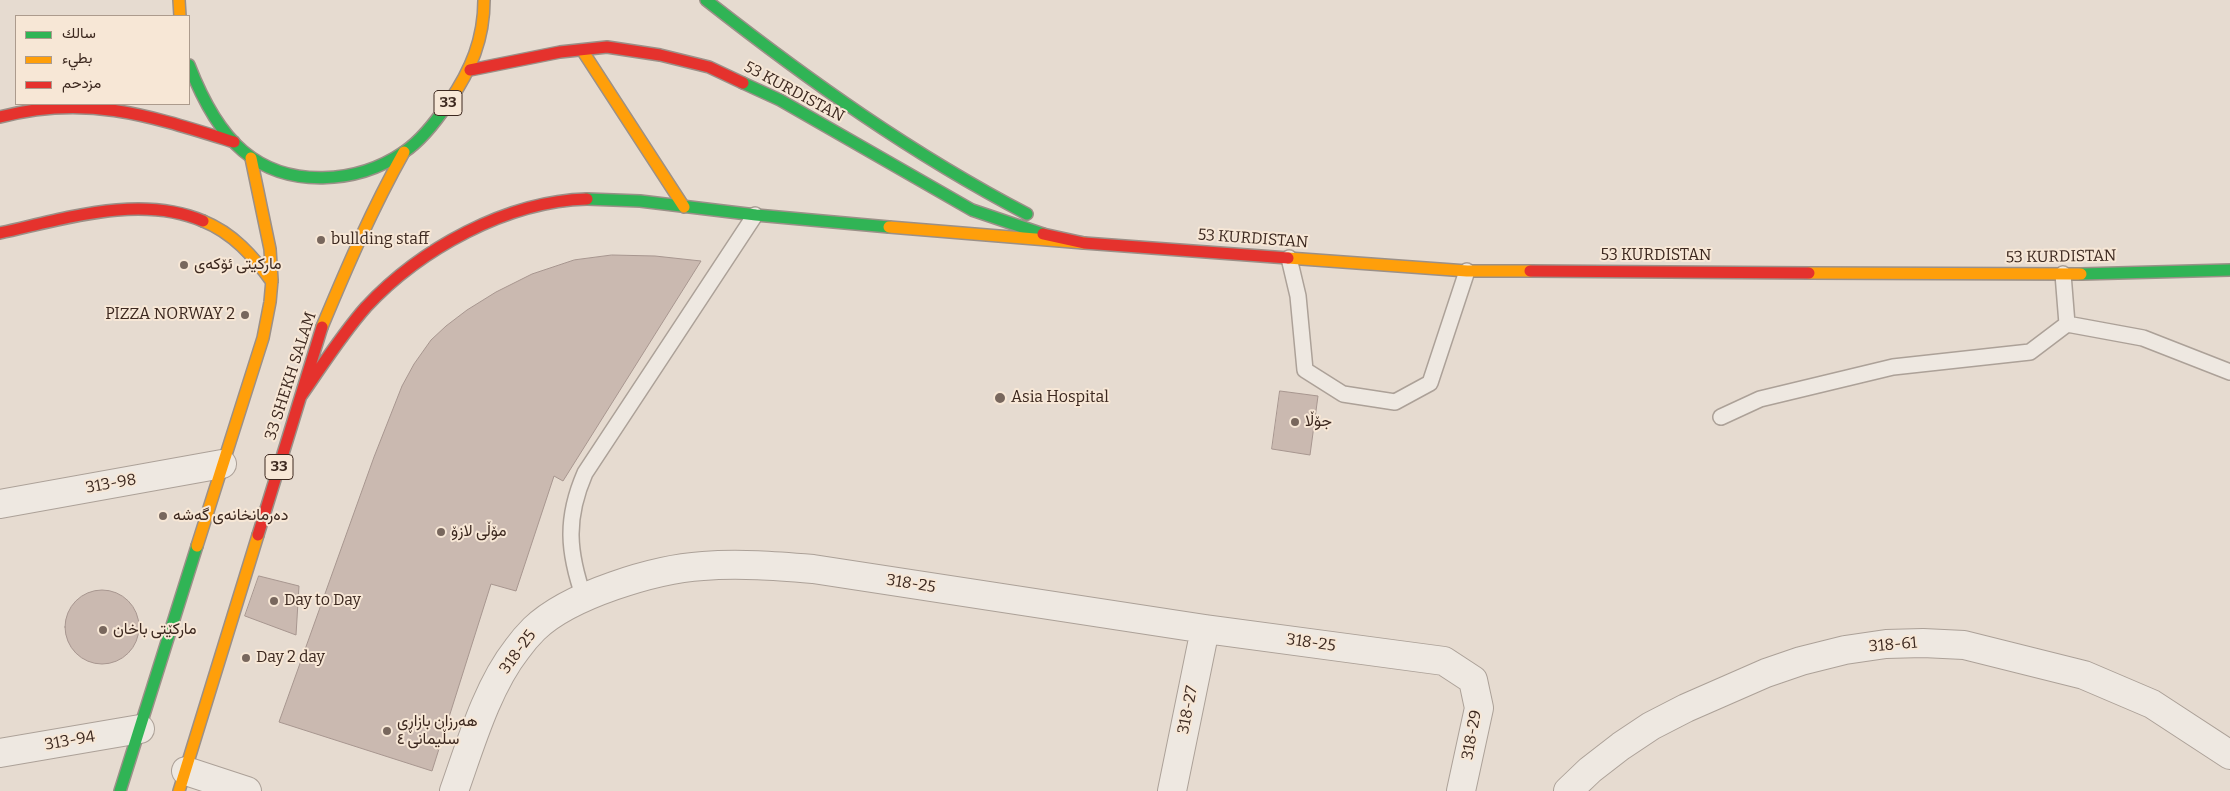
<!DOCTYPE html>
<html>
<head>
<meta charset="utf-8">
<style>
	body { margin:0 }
	#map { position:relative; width:2230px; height:791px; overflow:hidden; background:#e6dbd0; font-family:Bitter,Vazirmatn,serif }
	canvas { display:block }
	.legend { position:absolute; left:15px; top:15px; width:175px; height:90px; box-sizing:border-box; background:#f7e7d6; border:1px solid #ac9b8d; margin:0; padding:6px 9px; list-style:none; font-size:15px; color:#3c281f }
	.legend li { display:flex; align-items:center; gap:10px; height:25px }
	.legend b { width:25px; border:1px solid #ac9b8d }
</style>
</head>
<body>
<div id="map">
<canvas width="2230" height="791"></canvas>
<ul class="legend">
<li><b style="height:6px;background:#30b455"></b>سالك</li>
<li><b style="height:6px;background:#ff9f0a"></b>بطيء</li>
<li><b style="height:6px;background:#e5322d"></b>مزدحم</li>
</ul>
</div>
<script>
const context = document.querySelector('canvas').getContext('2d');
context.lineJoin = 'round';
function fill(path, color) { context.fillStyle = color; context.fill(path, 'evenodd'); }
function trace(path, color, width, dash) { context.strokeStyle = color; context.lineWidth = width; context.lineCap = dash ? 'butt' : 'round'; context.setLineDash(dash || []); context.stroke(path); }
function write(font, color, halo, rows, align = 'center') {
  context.font = font + ' Bitter,Vazirmatn,serif'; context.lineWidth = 4; context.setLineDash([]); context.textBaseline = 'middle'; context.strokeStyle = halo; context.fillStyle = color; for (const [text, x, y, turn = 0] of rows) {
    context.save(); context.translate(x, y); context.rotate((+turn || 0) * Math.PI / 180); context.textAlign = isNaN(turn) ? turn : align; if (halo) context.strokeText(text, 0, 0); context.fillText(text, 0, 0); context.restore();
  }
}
const building = new Path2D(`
	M 612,255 L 655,256 L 701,261 L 563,481 L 554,476 L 516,591 L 491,584 L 432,771 L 279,722 L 374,457 L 402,386 L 414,364 L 431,340 L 446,326 L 467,310 L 496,292 L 532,274 L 574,260 Z
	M 1280,391 L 1318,396 L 1310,455 L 1272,449 Z
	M 259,576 L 299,586 L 296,635 L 245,616 Z
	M65 627a37 37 0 1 1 74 0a37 37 0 1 1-74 0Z`);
fill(building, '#cab9b0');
trace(building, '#a7968f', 1);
const lane = new Path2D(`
	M 1289,258 L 1298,296 L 1305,370 L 1343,394 L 1395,402 L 1430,383 L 1467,271
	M 2067,324 L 2143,338 L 2230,372
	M 1721,417 L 1760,399 L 1893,367 L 2030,352 L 2067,324 L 2063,274
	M 584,598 C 568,552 565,519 585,473 L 755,215`);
const street = new Path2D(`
	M 0,504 L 222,464
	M 0,753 L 140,729
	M 186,771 L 247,791
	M 454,791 C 470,746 487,687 517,649 C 522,642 528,635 534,629 C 569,595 655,569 703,566 C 739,563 776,566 813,569 L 1205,629 L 1444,661 L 1473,680 L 1479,708 L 1461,791
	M 1172,791 L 1205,629
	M 1568,791 L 1590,770 L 1621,746 L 1651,726 L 1686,708 L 1766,673 L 1801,661 L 1845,650 L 1886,644 L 1923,643 L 1964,645 L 2084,675 L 2152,704 L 2230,755`);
const fast = new Path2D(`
	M 706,0 C 808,80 912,154 1027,214
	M 189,65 C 201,96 218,130 243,151 C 288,189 357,184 404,152 C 422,140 437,120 449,102
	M 743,83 L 780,100 L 972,210 L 1043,234
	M 587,199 L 640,201 L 756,215 L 889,227
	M 2081,274 L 2230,270
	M 120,791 L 197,546`);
const slow = new Path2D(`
	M 179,0 L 180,16
	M 582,50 L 684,207
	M 449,102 C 471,70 484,39 484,0
	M 203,221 C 233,233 253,256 272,282
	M 889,227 L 1084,243
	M 1288,258 L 1467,271 L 1530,271
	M 1809,273 L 2081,274
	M 322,327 C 347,267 372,209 404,152
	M 197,546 L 263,338 L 270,302 L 272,280 L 270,249 L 251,158
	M 179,791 L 258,535`);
const jam = new Path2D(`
	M 470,70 L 560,52 L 607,47 L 660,55 L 709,67 L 743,83
	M 0,117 C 87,94 151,116 234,142
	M 0,233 C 64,219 140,194 203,221
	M 1043,234 L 1084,243 L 1288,258
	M 1530,271 L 1809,273
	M 301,396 C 322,366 342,334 366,307 C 420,249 507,201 587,199
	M 258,535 L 322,327`);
trace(lane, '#aca198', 18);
trace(street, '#aca198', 30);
trace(fast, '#9b9088', 14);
trace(slow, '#9b9088', 14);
trace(jam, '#9b9088', 14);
trace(lane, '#eee8e1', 15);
trace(street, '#eee8e1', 28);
trace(fast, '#30b455', 11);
trace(slow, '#ff9f0a', 11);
trace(jam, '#e5322d', 11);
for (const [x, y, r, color] of [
	[321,240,5,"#78675d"],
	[184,265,5,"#78675d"],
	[245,315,5,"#78675d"],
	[1000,398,6,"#78675d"],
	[1295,422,5,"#78675d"],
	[163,516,5,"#78675d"],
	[441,532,5,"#78675d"],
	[274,601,5,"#78675d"],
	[103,630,5,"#78675d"],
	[246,658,5,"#78675d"],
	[387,731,5,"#78675d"]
]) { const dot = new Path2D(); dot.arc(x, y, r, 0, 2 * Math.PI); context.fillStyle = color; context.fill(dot); trace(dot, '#f7e7d6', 2); }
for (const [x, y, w] of [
	[448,103,28],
	[279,467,28]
]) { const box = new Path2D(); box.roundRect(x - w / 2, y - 12.5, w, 25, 4); context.fillStyle = '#f7e7d6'; context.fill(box); trace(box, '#3c281f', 1); }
write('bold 15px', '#3c281f', null, [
	["33",448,103],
	["33",279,467]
]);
write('16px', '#3c281f', '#f7e7d6', [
	["53 KURDISTAN",794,92,28],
	["53 KURDISTAN",1253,239,4],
	["53 KURDISTAN",1656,256],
	["53 KURDISTAN",2061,257,-1],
	["33 SHEKH SALAM",291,376,-72],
	["313-98",111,484,-10],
	["318-25",911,584,9],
	["318-25",1311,643,8],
	["318-61",1893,645,-5],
	["318-25",518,652,-54],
	["318-27",1188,710,-79],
	["318-29",1472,735,-80],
	["313-94",70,741,-10]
]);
write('16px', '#3c281f', '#f7e7d6', [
	["bullding staff",331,240],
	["مارکیتی ئۆکەی",194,265],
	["PIZZA NORWAY 2",235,315,"right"],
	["Asia Hospital",1011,398],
	["جۆڵا",1305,422],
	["دەرمانخانەی گەشە",173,516],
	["مۆڵی لازۆ",451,532],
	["Day to Day",284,601],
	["مارکێتی باخان",113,630],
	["Day 2 day",256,658],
	["هەرزان بازاڕی",397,722],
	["سڵیمانی ٤",397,740]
], 'left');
</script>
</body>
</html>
